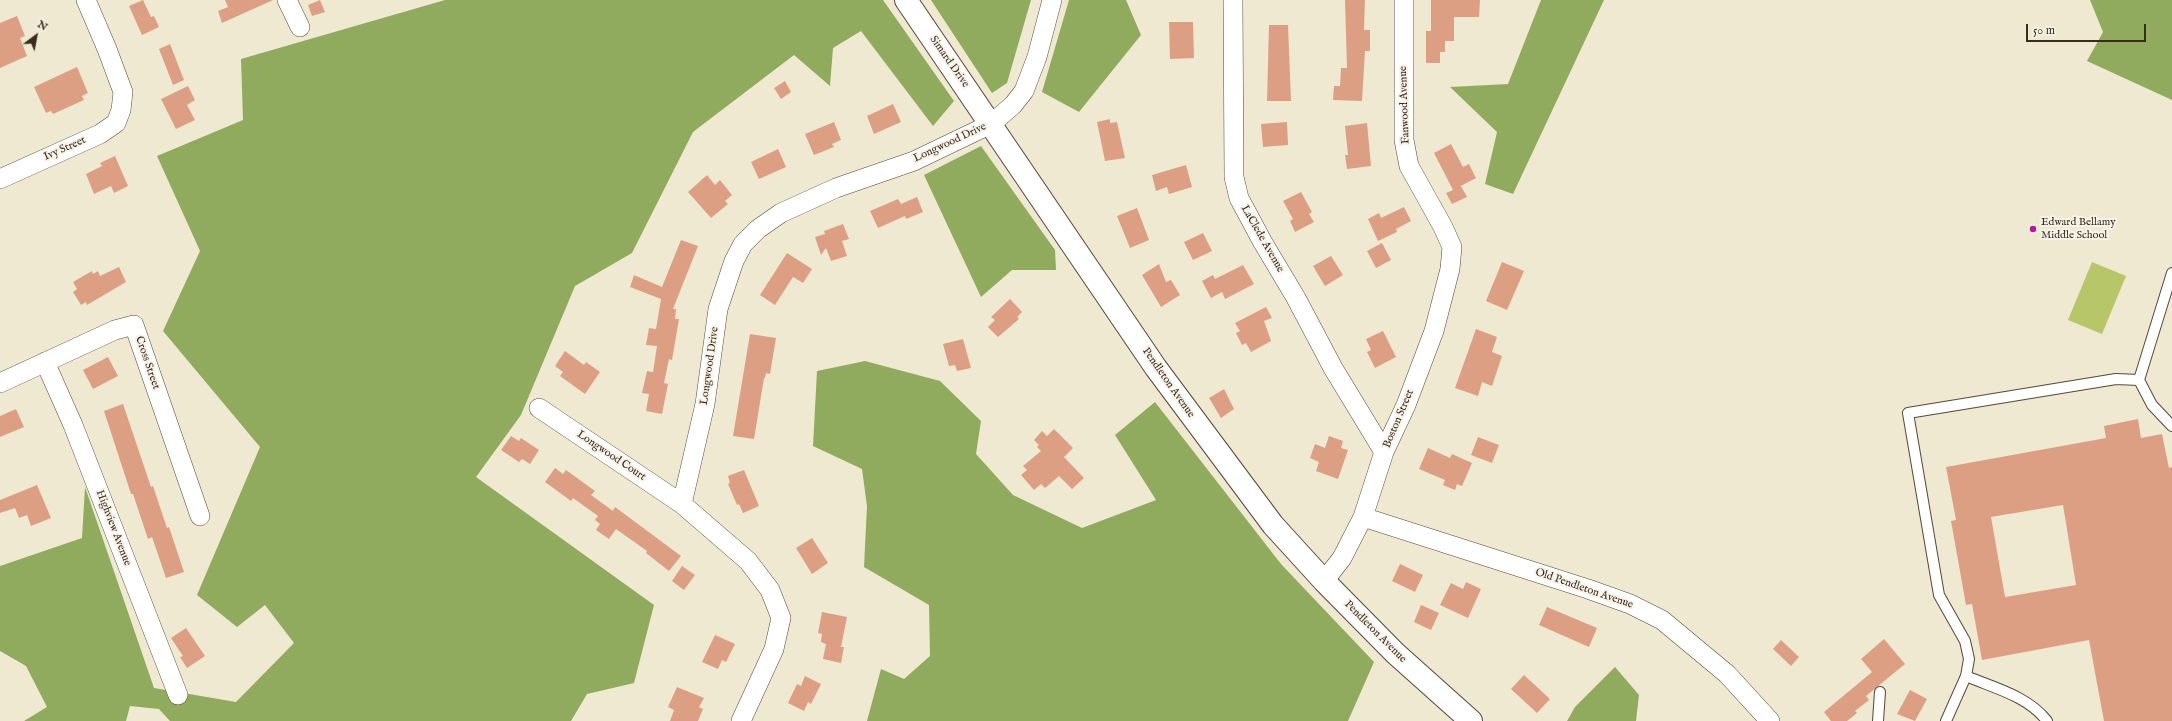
<!DOCTYPE html>
<html>
<head>
<meta charset="utf-8">
<style>
	body { margin:0 }
	#map { position:relative; width:2172px; height:721px; overflow:hidden; background:#efe9d1; font-family:"IM FELL English",serif }
	canvas { display:block }
	.north { position:absolute; left:16px; top:16px; width:40px; height:40px; -webkit-text-stroke:3px #f7f3e8; paint-order:stroke; rotate:32deg; font-size:11px; font-weight:700; line-height:16px; text-align:center; color:#3b2a1e }
	.north::after { content:''; display:block; margin:auto; width:14px; height:18px; background:#3b2a1e; clip-path:polygon(50% 0,100% 100%,50% 72%,0 100%) }
	.scale { position:absolute; left:2026px; top:24px; width:120px; height:18px; box-sizing:border-box; border:2px solid #3b2a1e; border-top:0; padding-left:5px; font-size:12px; line-height:14px; white-space:nowrap; color:#3b2a1e; -webkit-text-stroke:3px #f7f3e8; paint-order:stroke }
</style>
</head>
<body>
<div id="map">
<canvas width="2172" height="721"></canvas>
<div class="north">N</div>
<div class="scale">50 m</div>
</div>
<script>
const context = document.querySelector('canvas').getContext('2d');
context.lineJoin = 'round';
function fill(path, color) { context.fillStyle = color; context.fill(path, 'evenodd'); }
function trace(path, color, width, dash) { context.strokeStyle = color; context.lineWidth = width; context.lineCap = dash ? 'butt' : 'round'; context.setLineDash(dash || []); context.stroke(path); }
function write(font, color, halo, rows, align = 'center') {
  context.font = font + ' "IM FELL English",serif'; context.lineWidth = 4; context.setLineDash([]); context.textBaseline = 'middle'; context.strokeStyle = halo; context.fillStyle = color; for (const [text, x, y, turn = 0] of rows) {
    context.save(); context.translate(x, y); context.rotate((+turn || 0) * Math.PI / 180); context.textAlign = isNaN(turn) ? turn : align; if (halo) context.strokeText(text, 0, 0); context.fillText(text, 0, 0); context.restore();
  }
}
fill(new Path2D(`
	M 2092,262 L 2126,276 L 2102,334 L 2068,320 Z`), '#b6c669');
fill(new Path2D(`
	M 445,0 L 883,0 L 954,101 L 933,126 L 861,31 L 833,48 L 830,86 L 794,55 L 693,132 L 632,253 L 575,286 L 521,415 L 476,477 L 654,605 L 634,683 L 587,694 L 571,721 L 170,721 L 159,709 L 130,706 L 126,721 L 24,721 L 47,707 L 26,666 L 0,651 L 0,566 L 82,538 L 85,487 L 154,688 L 236,702 L 294,643 L 265,605 L 237,627 L 197,595 L 260,447 L 163,331 L 200,251 L 157,156 L 243,120 L 241,59 Z
	M 931,0 L 1031,0 L 1007,83 L 992,93 Z
	M 1069,0 L 1126,0 L 1141,35 L 1079,112 L 1042,92 Z
	M 1541,0 L 1604,0 L 1513,194 L 1485,184 L 1497,132 L 1450,87 L 1508,84 Z
	M 2090,0 L 2172,0 L 2172,100 L 2087,61 L 2103,32 Z
	M 981,146 L 1055,250 L 1056,270 L 1012,270 L 981,297 L 924,175 Z
	M 865,361 L 940,381 L 981,421 L 976,454 L 1013,495 L 1082,528 L 1156,500 L 1115,435 L 1155,402 L 1281,564 L 1374,662 L 1348,721 L 867,721 L 881,669 L 904,679 L 930,656 L 929,605 L 864,567 L 867,506 L 862,469 L 813,446 L 817,371 Z
	M 1615,667 L 1639,695 L 1636,721 L 1567,721 L 1575,707 Z`), '#90ab5d');
fill(new Path2D(`
	M 143,0 L 151,17 L 154,16 L 159,27 L 142,35 L 129,6 Z
	M 225,0 L 273,0 L 222,23 L 218,11 L 228,7 Z
	M 320,0 L 325,12 L 312,16 L 308,5 Z
	M 1345,0 L 1365,0 L 1364,30 L 1370,30 L 1370,51 L 1365,51 L 1362,101 L 1333,100 L 1334,86 L 1340,86 L 1341,68 L 1347,68 Z
	M 1431,0 L 1480,0 L 1479,17 L 1454,17 L 1454,41 L 1445,41 L 1445,52 L 1440,52 L 1440,63 L 1426,63 L 1426,31 L 1431,31 Z
	M 17,16 L 25,36 L 20,38 L 27,56 L 0,68 L 0,23 Z
	M 1169,22 L 1193,22 L 1194,58 L 1170,59 Z
	M 1269,25 L 1288,25 L 1291,101 L 1267,101 Z
	M 170,44 L 184,80 L 173,85 L 159,49 Z
	M 77,67 L 88,93 L 82,96 L 84,100 L 53,114 L 51,111 L 46,113 L 34,87 Z
	M 785,81 L 791,92 L 781,99 L 774,88 Z
	M 188,86 L 195,100 L 187,105 L 195,120 L 176,129 L 161,99 Z
	M 893,104 L 901,122 L 874,134 L 867,116 Z
	M 1110,119 L 1110,123 L 1117,122 L 1125,158 L 1105,161 L 1097,122 Z
	M 834,122 L 841,140 L 832,144 L 834,147 L 814,155 L 805,134 Z
	M 1287,122 L 1288,145 L 1263,147 L 1261,124 Z
	M 1367,123 L 1371,166 L 1347,169 L 1345,155 L 1348,155 L 1345,126 Z
	M 1451,144 L 1463,167 L 1469,164 L 1476,178 L 1457,188 L 1461,186 L 1467,197 L 1452,204 L 1446,193 L 1453,190 L 1434,153 Z
	M 778,149 L 786,167 L 759,179 L 751,162 Z
	M 115,156 L 128,186 L 114,193 L 111,186 L 94,194 L 86,174 L 102,166 L 100,163 Z
	M 1186,165 L 1192,187 L 1169,194 L 1167,187 L 1156,191 L 1152,175 Z
	M 707,175 L 715,185 L 720,180 L 732,195 L 725,201 L 728,204 L 711,218 L 688,192 Z
	M 1301,192 L 1312,212 L 1309,214 L 1314,222 L 1295,232 L 1290,221 L 1293,219 L 1283,201 Z
	M 917,197 L 923,212 L 906,219 L 905,216 L 878,228 L 870,211 L 898,199 L 901,204 Z
	M 1404,207 L 1411,221 L 1396,229 L 1397,232 L 1378,241 L 1368,219 L 1379,213 L 1381,218 Z
	M 1137,208 L 1149,240 L 1130,248 L 1117,216 Z
	M 843,224 L 849,239 L 842,241 L 847,256 L 831,261 L 826,248 L 821,255 L 815,237 L 825,234 L 824,231 Z
	M 1203,233 L 1212,251 L 1193,260 L 1184,242 Z
	M 681,240 L 698,246 L 673,309 L 676,309 L 675,319 L 679,319 L 672,360 L 669,359 L 664,383 L 668,384 L 662,414 L 646,411 L 649,394 L 642,393 L 647,371 L 653,372 L 657,346 L 646,345 L 649,328 L 656,329 L 661,299 L 630,287 L 634,275 L 662,287 Z
	M 1382,243 L 1391,260 L 1376,268 L 1367,251 Z
	M 787,253 L 812,269 L 803,283 L 793,277 L 775,305 L 760,295 Z
	M 1331,256 L 1343,275 L 1325,286 L 1313,266 Z
	M 1502,262 L 1524,271 L 1507,310 L 1486,301 Z
	M 1159,264 L 1166,282 L 1171,280 L 1180,295 L 1161,307 L 1142,275 Z
	M 1243,265 L 1254,284 L 1225,299 L 1222,292 L 1211,298 L 1202,281 L 1213,275 L 1215,279 Z
	M 119,267 L 126,282 L 87,305 L 86,302 L 81,305 L 73,292 L 77,289 L 73,282 L 92,271 L 93,274 L 98,271 L 100,276 Z
	M 1010,299 L 1022,312 L 1017,317 L 1019,319 L 998,337 L 988,327 L 995,320 L 991,317 Z
	M 1266,307 L 1272,318 L 1264,321 L 1271,341 L 1251,352 L 1246,343 L 1242,345 L 1236,333 L 1240,331 L 1235,323 Z
	M 1476,329 L 1497,337 L 1492,352 L 1502,356 L 1492,386 L 1482,382 L 1478,396 L 1455,388 Z
	M 1383,331 L 1396,357 L 1375,368 L 1367,352 L 1371,350 L 1366,339 Z
	M 750,334 L 776,338 L 770,374 L 766,373 L 765,378 L 764,378 L 754,439 L 733,436 Z
	M 963,339 L 971,368 L 957,371 L 955,365 L 949,366 L 943,344 Z
	M 565,351 L 584,365 L 586,362 L 600,372 L 585,394 L 560,376 L 563,372 L 555,366 Z
	M 108,357 L 118,376 L 93,389 L 83,370 Z
	M 1224,389 L 1234,409 L 1221,418 L 1209,398 Z
	M 123,404 L 151,487 L 153,486 L 167,528 L 169,527 L 184,572 L 166,578 L 152,537 L 148,539 L 133,494 L 131,494 L 104,411 Z
	M 16,409 L 24,427 L 0,437 L 0,416 Z
	M 2138,419 L 2141,438 L 2162,434 L 2169,468 L 2172,467 L 2172,721 L 2104,721 L 2089,640 L 1982,660 L 1972,604 L 1966,605 L 1951,521 L 1956,520 L 1946,467 L 2106,438 L 2104,426 ZM 2063,505 L 2076,585 L 2005,597 L 1991,517 Z
	M 1054,429 L 1073,448 L 1064,457 L 1084,478 L 1072,489 L 1059,476 L 1045,488 L 1041,484 L 1034,490 L 1021,475 L 1027,470 L 1023,466 L 1041,451 L 1037,447 L 1039,445 L 1034,440 L 1042,431 L 1047,436 Z
	M 511,436 L 519,441 L 521,438 L 539,450 L 530,464 L 522,459 L 519,462 L 501,450 Z
	M 1329,436 L 1343,441 L 1341,448 L 1348,450 L 1338,479 L 1316,471 L 1319,462 L 1310,458 L 1315,444 L 1325,448 Z
	M 1478,437 L 1499,445 L 1492,463 L 1471,455 Z
	M 1428,448 L 1450,458 L 1452,454 L 1472,463 L 1462,486 L 1457,484 L 1455,490 L 1443,485 L 1445,480 L 1419,469 Z
	M 555,468 L 563,474 L 566,470 L 595,491 L 591,495 L 613,511 L 615,507 L 681,556 L 669,571 L 646,553 L 647,551 L 616,529 L 609,539 L 596,530 L 600,524 L 595,520 L 598,516 L 573,498 L 571,501 L 545,482 Z
	M 744,470 L 759,506 L 743,513 L 739,504 L 737,505 L 728,484 L 730,483 L 728,476 Z
	M 37,485 L 51,518 L 31,526 L 27,515 L 19,518 L 15,508 L 0,513 L 0,500 Z
	M 812,538 L 828,563 L 812,574 L 796,548 Z
	M 1400,564 L 1423,575 L 1415,592 L 1392,581 Z
	M 682,566 L 695,575 L 684,590 L 672,581 Z
	M 1466,582 L 1481,589 L 1468,618 L 1440,605 L 1451,583 L 1463,589 Z
	M 1421,605 L 1439,613 L 1431,630 L 1414,622 Z
	M 1547,607 L 1597,628 L 1589,647 L 1539,625 Z
	M 822,612 L 847,617 L 841,647 L 844,647 L 841,663 L 823,659 L 826,644 L 821,642 L 822,634 L 818,633 Z
	M 186,628 L 205,656 L 187,668 L 180,657 L 183,656 L 171,638 Z
	M 715,635 L 735,644 L 726,662 L 722,660 L 718,669 L 702,662 Z
	M 1884,639 L 1905,664 L 1866,696 L 1869,700 L 1855,711 L 1857,713 L 1847,721 L 1831,721 L 1824,712 L 1872,672 L 1861,659 Z
	M 1781,640 L 1799,657 L 1791,666 L 1773,649 Z
	M 1524,675 L 1550,699 L 1537,713 L 1511,689 Z
	M 805,676 L 821,684 L 811,704 L 808,702 L 804,711 L 788,703 L 797,684 L 801,686 Z
	M 677,687 L 704,698 L 699,707 L 703,709 L 698,721 L 670,721 L 674,710 L 668,707 Z
	M 1910,690 L 1927,699 L 1915,721 L 1897,714 Z`), '#dd9f83');
const service = new Path2D(`
	M 2172,273 L 2139,380 L 2152,405 L 2172,426
	M 1966,676 C 1994,688 2028,696 2047,721
	M 1878,721 L 1880,692
	M 1946,721 L 1966,676 L 1969,659 L 1965,641 L 1939,595 L 1908,413 L 2116,379 L 2139,380`);
const minor = new Path2D(`
	M 287,0 L 300,27
	M 1233,0 L 1234,177 L 1239,198 L 1262,241 L 1296,298 L 1333,368 L 1384,452
	M 0,179 L 100,134 L 116,123 L 121,110 L 123,92 L 107,49 L 86,0
	M 45,362 L 73,425 L 178,695
	M 0,383 L 115,330 L 134,325 L 200,516
	M 539,408 L 682,504
	M 1363,517 L 1588,589 L 1630,604 L 1662,620 L 1727,674 L 1770,721
	M 1324,581 L 1342,558 L 1363,517 L 1384,452 L 1406,405 L 1434,331 L 1450,269 L 1452,247 L 1443,227 L 1409,166 L 1404,140 L 1404,0
	M 741,721 L 774,649 L 781,618 L 770,590 L 748,561 L 682,504 L 705,404 L 718,309 L 734,261 L 743,244 L 758,229 L 781,213 L 836,188 L 914,161 L 991,124 L 1013,105 L 1024,91 L 1037,57 L 1052,0`);
const tertiary = new Path2D(`
	M 906,0 L 1156,368 L 1273,525 L 1324,581 L 1395,653 L 1471,721`);
trace(service, '#564739', 12);
trace(minor, '#564739', 20);
trace(tertiary, '#564739', 24);
trace(service, '#fff', 10);
trace(minor, '#fff', 19);
trace(tertiary, '#fff', 22);
for (const [x, y, r, color] of [
	[2033,229,4,"#b5179e"]
]) { const dot = new Path2D(); dot.arc(x, y, r, 0, 2 * Math.PI); context.fillStyle = color; context.fill(dot); trace(dot, '#f7f3e8', 1.5); }
write('11px', '#3b2a1e', '#f7f3e8', [
	["Simard Drive",949,62,55],
	["Fanwood Avenue",1405,105,-92],
	["Longwood Drive",950,143,-25],
	["Ivy Street",65,149,-24],
	["LaClede Avenue",1262,239,60],
	["Cross Street",147,363,71],
	["Longwood Drive",710,366,-82],
	["Pendleton Avenue",1168,383,55],
	["Boston Street",1399,419,-67],
	["Longwood Court",611,456,34],
	["Highview Avenue",113,528,69],
	["Old Pendleton Avenue",1584,589,19],
	["Pendleton Avenue",1375,632,45]
]);
write('11px', '#3b2a1e', '#f7f3e8', [
	["Edward Bellamy",2041,223],
	["Middle School",2041,236]
], 'left');
</script>
</body>
</html>
